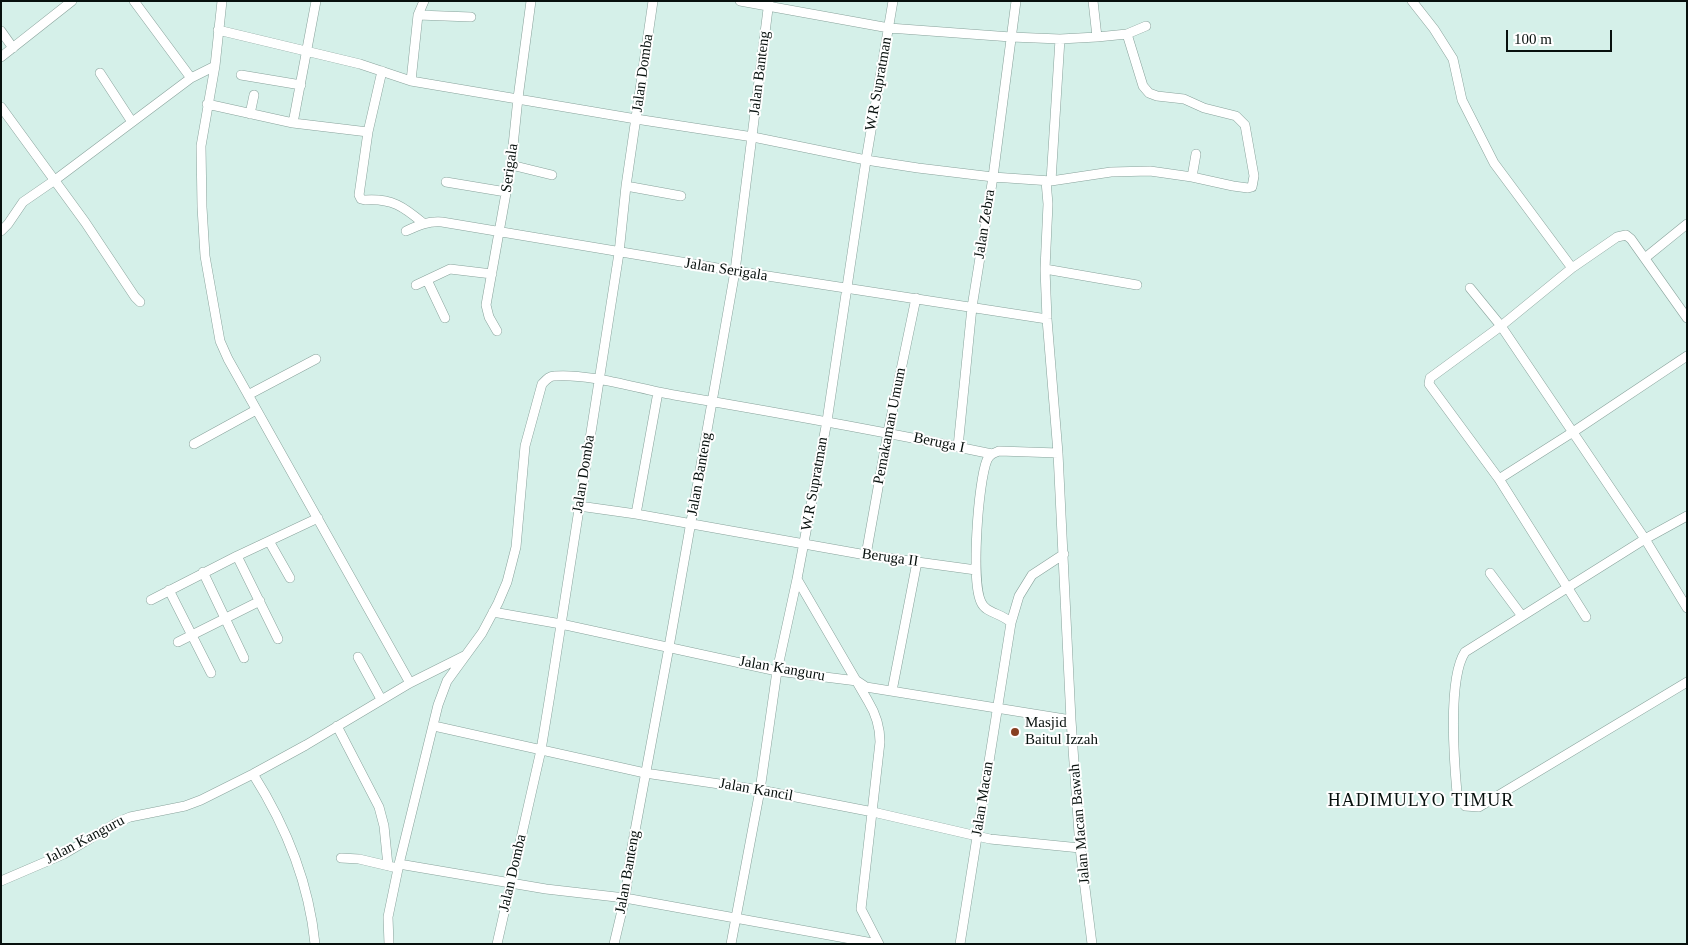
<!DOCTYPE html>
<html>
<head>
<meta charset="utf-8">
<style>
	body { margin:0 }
	#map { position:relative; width:1688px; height:945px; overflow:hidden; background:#d5f0e9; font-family:"Times New Roman",serif }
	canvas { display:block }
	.frame { position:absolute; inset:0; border:2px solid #07100d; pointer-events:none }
	.scale { position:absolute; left:1506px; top:30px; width:106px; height:22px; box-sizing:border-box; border:2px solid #07100d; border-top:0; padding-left:6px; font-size:15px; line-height:18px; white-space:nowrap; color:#07100d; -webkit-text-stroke:4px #fff; paint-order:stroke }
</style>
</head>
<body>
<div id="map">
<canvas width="1688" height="945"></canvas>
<div class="frame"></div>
<div class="scale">100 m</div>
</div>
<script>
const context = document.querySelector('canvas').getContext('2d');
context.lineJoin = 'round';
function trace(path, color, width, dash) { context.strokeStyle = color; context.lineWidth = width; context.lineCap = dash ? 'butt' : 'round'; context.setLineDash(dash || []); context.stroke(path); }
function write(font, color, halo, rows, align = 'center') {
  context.font = font + ' "Times New Roman",serif'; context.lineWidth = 4; context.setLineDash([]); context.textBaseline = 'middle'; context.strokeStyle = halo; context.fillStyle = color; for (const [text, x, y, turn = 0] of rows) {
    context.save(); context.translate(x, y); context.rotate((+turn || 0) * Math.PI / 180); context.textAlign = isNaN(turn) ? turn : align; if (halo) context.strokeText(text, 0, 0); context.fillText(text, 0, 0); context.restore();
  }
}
const minor = new Path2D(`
	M 134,1 L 191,78
	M 740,1 L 889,28 L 1011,37 L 1060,39 L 1097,37 L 1127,34 L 1146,26
	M 1093,1 L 1097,37
	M 1412,1 L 1434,29 L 1453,59 L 1462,100 L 1494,163 L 1572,268 L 1501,326 L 1645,539 L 1687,608
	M 418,15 L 471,17
	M 218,30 L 360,64 L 411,81 L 636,119 L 753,137 L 866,160 L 918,168 L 993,177 L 1051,181 L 1111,172 L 1150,171 L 1192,177 L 1233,186 L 1248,188 L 1252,187 L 1254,176 L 1245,125 L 1236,116 L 1204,108 L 1184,99 L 1157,96 L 1149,93 L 1143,86 L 1127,34
	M 1,31 L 13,48
	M 1,57 L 72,1
	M 215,66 L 201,146 L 202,207 L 205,256 L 220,341 L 228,359 L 410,683
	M 382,71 L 368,132 L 359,195 L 361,199 L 365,200 C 392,198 404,207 423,223
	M 100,73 L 132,122
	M 241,75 L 301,85
	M 411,81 L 418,15 L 424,1
	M 207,104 L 293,123 L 368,132
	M 1,107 L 85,222 L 135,297 L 140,302
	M 250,114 L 254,95
	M 293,123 L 316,1
	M 511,165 L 552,175
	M 1192,177 L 1196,154
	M 1046,181 L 1048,204 L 1045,269 L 1047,319 L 1058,453 L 1071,720 L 1080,848 L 1092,944
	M 1051,181 L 1060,39
	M 446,182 L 506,192
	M 626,186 L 681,196
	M 1,231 L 8,224 L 23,202 L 55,180 L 191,78 L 215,66 L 222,1
	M 406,231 C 419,225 428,221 442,222 L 735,271 L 1047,319
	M 1645,258 L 1687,224
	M 1572,268 L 1617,237 L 1626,235 L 1631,239 L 1687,318
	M 1045,269 L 1137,285
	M 427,280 L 445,318
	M 416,285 L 450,269 L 492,274
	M 1470,288 L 1501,326 L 1430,378 L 1429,384 L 1499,479 L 1586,617
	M 497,331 L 489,317 L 486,305 L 511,165 L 518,98 L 531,1
	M 248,395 L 316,359
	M 194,444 L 256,410
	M 958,447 L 972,307 L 993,177 L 1016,1
	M 1499,479 L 1573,432 L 1687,356
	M 579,506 L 636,514 L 866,555 L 976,570
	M 636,514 L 658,392
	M 1687,516 L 1645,539 L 1465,652 C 1448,678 1454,760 1457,793 L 1465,806 L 1479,807 L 1687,682
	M 269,541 L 290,578
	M 866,555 L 888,432 L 916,298
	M 237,556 L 278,639
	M 203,572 L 244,658
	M 1490,573 L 1522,616
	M 169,590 L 211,673
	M 151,600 L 237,556 L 318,518
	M 493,612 L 561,624 L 777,671 L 857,681 L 866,687 L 1071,720
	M 1011,623 C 1003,613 986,614 981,602 C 971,581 978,482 987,460 C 990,454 994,453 999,451 L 1058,453
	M 178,642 L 260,601
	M 358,657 L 381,699
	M 892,691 L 917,562
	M 337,726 L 379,807 L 384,826 L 388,866
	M 434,726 L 645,773 L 760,790 L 873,812 L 990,839 L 1080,848
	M 253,774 C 286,826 309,883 315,944
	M 341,858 L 359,859 L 393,867
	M 399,864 L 546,889 L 625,898 L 878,944
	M 1,881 L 64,854 L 118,822 L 130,817 L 185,806 L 201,800 L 253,774 L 306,745 L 410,683 L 466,655
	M 389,944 L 388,917 L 399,864 L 438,705 L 447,681 L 482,633 L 498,603 L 507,582 L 516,547 L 525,446 L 542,384 C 546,380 549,376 554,376 C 590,373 638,389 674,395 C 780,413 886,432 992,454
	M 497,944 L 541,750 L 550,695 L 619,253 L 626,186 L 653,1
	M 614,944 L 625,898 L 632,847 L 669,647 L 735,271 L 769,1
	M 731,944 L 760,790 L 777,671 L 797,579
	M 879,944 L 861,909 L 880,742 C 880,726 876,714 868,701 L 797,579 L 827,421 L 866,160 L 893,1
	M 960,944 L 1011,623 L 1019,596 L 1032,575 L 1064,554`);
trace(minor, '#88a29b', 10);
trace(minor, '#fff', 9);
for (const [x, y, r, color] of [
	[1015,732,5,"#873f21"]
]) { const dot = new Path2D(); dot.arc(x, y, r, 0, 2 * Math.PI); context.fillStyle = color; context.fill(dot); trace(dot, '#fff', 2); }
write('15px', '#07100d', '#fff', [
	["Jalan Domba",643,73,-82],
	["Jalan Banteng",760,73,-83],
	["W.R Supratman",879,84,-80],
	["Serigala",510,168,-82],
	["Jalan Zebra",985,224,-81],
	["Jalan Serigala",726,270,9],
	["Pemakaman Umum",890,426,-79],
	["Beruga I",939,443,12],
	["Jalan Domba",584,474,-81],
	["Jalan Banteng",700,474,-80],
	["W.R Supratman",815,484,-80],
	["Beruga II",890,558,8],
	["Jalan Kanguru",782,669,10],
	["Jalan Kancil",756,790,10],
	["Jalan Macan",983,799,-81],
	["Jalan Macan Bawah",1080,824,-95],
	["Jalan Kanguru",85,840,-28],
	["Jalan Banteng",628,872,-80],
	["Jalan Domba",513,873,-77]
]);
write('15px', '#07100d', '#fff', [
	["Masjid",1025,723],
	["Baitul Izzah",1025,740]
], 'left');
context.letterSpacing = '1px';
write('18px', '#07100d', '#fff', [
	["HADIMULYO TIMUR",1421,801]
]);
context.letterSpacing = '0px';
</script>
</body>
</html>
